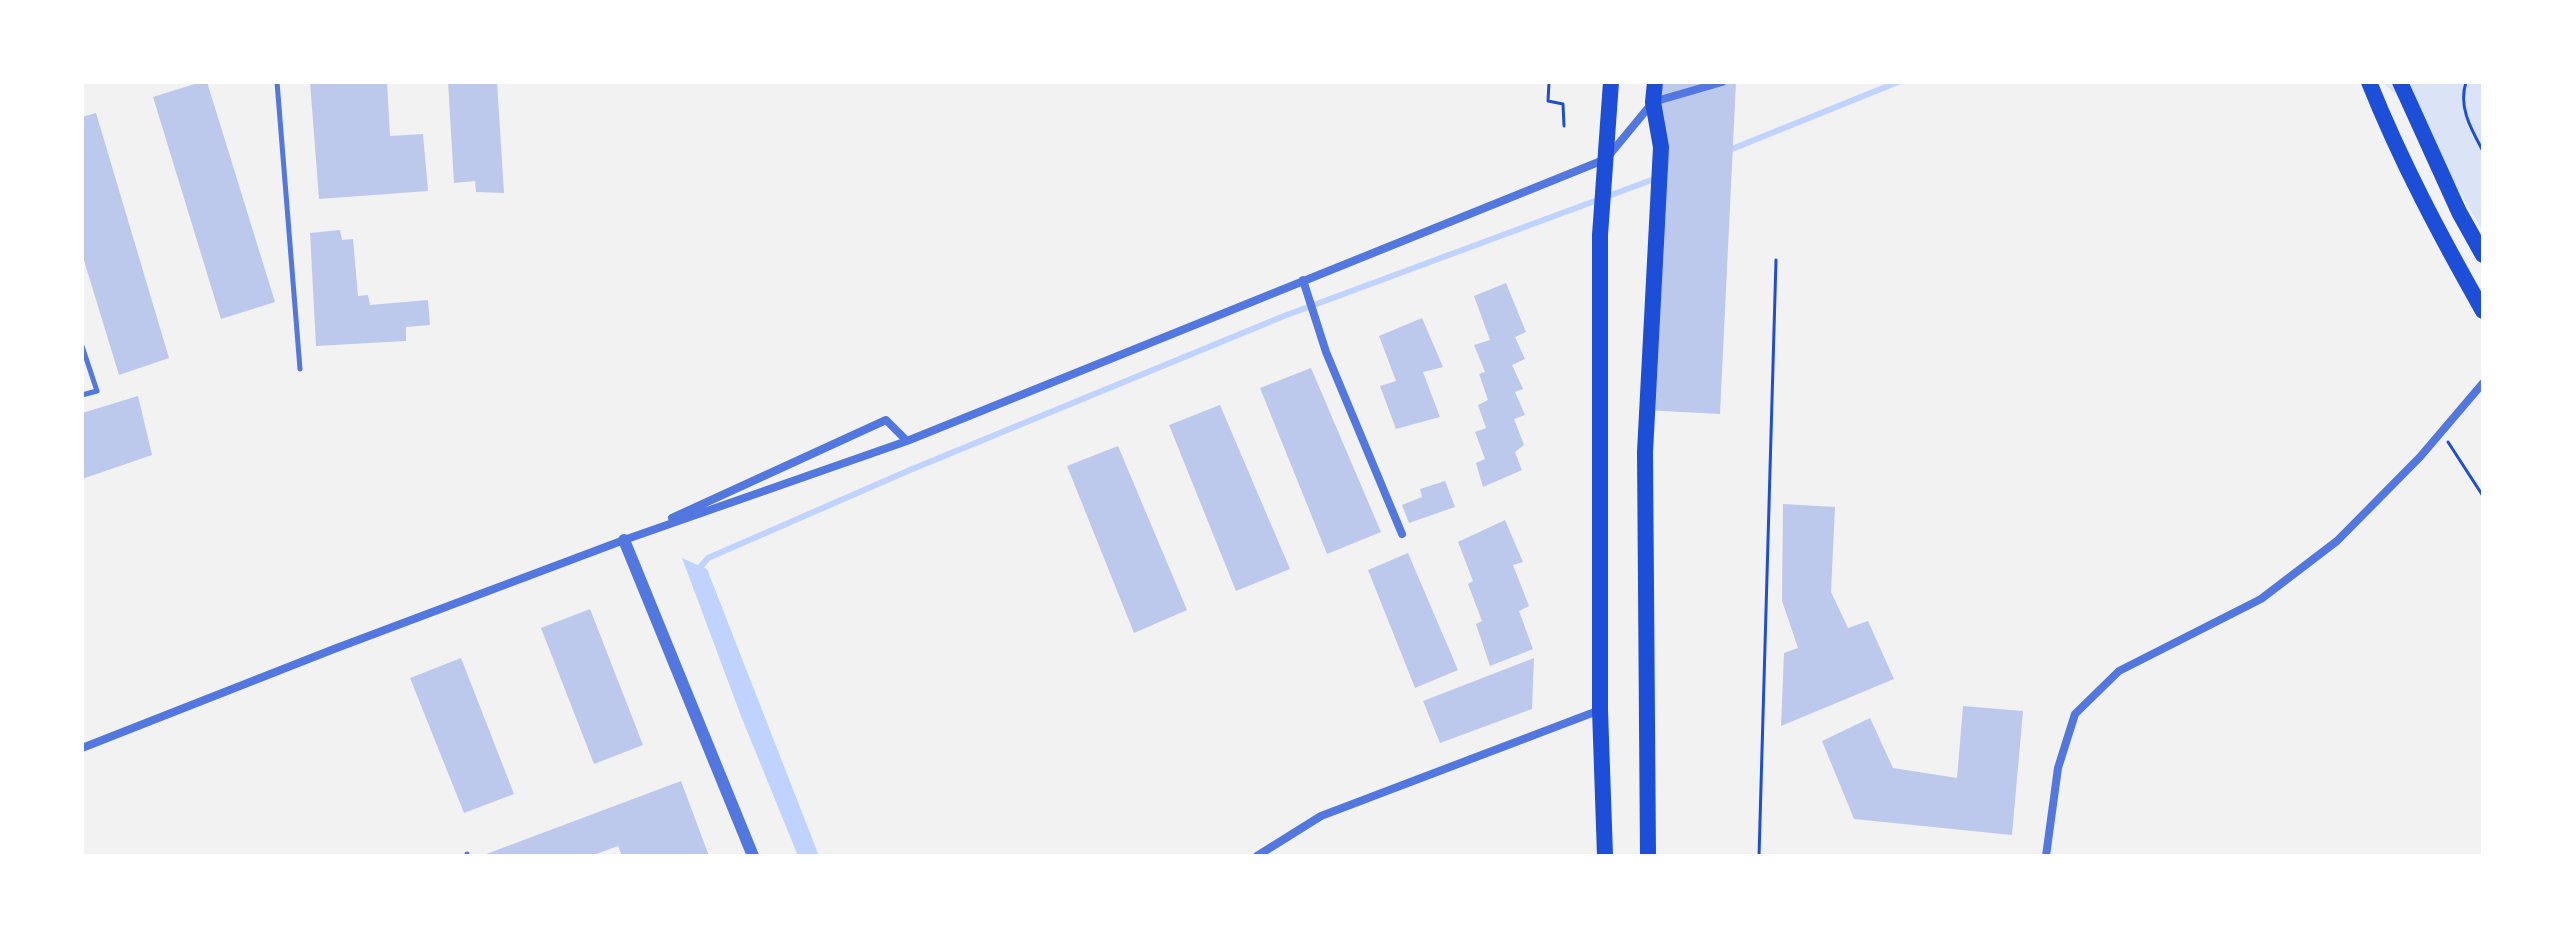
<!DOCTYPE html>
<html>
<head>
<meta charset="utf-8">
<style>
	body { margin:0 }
	#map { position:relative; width:2565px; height:938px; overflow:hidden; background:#f2f2f2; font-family:"Space Grotesk",sans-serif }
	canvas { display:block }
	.frame { position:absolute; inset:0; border:84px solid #fff; pointer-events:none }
</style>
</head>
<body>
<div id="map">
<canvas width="2565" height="938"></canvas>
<div class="frame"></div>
</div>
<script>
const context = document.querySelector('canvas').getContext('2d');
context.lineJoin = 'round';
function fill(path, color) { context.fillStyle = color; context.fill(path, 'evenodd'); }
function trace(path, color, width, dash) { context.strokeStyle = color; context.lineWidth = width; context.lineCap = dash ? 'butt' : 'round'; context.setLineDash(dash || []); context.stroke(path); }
fill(new Path2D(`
	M 2382,82 L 2483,82 L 2483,232 L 2411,108 Z`), '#dbe4f7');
fill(new Path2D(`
	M 682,558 L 707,569 L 819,856 L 798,856 L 741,716 Z`), '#bfd3fe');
trace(new Path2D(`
	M 1727,151 L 1898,82
	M 696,572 L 708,558 L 910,470 L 1284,316 L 1657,178`), '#bfd3fe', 6);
fill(new Path2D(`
	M 201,82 L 207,82 L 275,302 L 221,319 L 153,97 Z
	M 310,82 L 387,82 L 390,136 L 423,134 L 428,191 L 319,199 Z
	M 448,82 L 497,82 L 504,193 L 476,192 L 475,181 L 454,183 Z
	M 1660,82 L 1736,82 L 1720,414 L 1644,410 Z
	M 96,113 L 169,358 L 119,375 L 82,254 L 82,117 Z
	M 340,230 L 342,240 L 353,239 L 358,296 L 368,295 L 370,305 L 428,300 L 430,325 L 406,327 L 406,341 L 316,346 L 310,233 Z
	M 1506,283 L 1526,332 L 1515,337 L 1525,359 L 1512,365 L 1523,389 L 1515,392 L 1525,415 L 1514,419 L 1524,445 L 1515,452 L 1522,470 L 1483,487 L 1476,463 L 1485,459 L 1475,432 L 1486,428 L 1478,405 L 1488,400 L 1479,374 L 1485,372 L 1474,345 L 1490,340 L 1474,296 Z
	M 1422,318 L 1443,367 L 1423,372 L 1440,417 L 1396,429 L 1380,386 L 1396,381 L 1379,336 Z
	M 1311,368 L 1381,532 L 1327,554 L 1260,388 Z
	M 138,396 L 152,455 L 82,479 L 82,413 Z
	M 1220,405 L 1290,569 L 1236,591 L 1169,425 Z
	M 1118,446 L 1187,610 L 1134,633 L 1067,466 Z
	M 1445,481 L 1455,507 L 1409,523 L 1402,505 L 1422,497 L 1420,489 Z
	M 1783,504 L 1835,507 L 1831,592 L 1848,628 L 1868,621 L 1894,679 L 1781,726 L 1784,653 L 1798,648 L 1782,601 Z
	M 1505,520 L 1523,562 L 1513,565 L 1529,606 L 1519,611 L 1533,649 L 1490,666 L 1476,624 L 1482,621 L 1468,584 L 1473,581 L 1458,542 Z
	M 1408,553 L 1458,670 L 1415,688 L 1368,570 Z
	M 590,609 L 643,745 L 594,764 L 541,628 Z
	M 461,658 L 514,794 L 464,813 L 410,678 Z
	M 1534,658 L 1532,709 L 1440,743 L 1423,701 Z
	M 1963,706 L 2023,711 L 2012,835 L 1854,819 L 1822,741 L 1870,718 L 1893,768 L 1957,778 Z
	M 681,781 L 709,856 L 622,856 L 618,846 L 591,856 L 481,856 Z`), '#bdc9ec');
trace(new Path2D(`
	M 1549,82 L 1548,101 L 1563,104 L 1564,126
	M 2466,82 C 2458,107 2471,129 2483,151
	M 2448,442 L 2483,496
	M 1759,856 L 1776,260`), '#1d4ed8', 3);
trace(new Path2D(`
	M 277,82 L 300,369
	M 82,346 L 97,391 L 82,395
	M 467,854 L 468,856`), '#5277de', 5);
trace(new Path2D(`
	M 1303,280 L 1326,352 L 1402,534
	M 672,518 L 886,420 L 907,441
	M 82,748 L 334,649 L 624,540 L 907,441 L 1606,159 L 1653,102 L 1722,82
	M 1257,856 L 1321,816 L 1600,710
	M 2046,856 L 2058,768 L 2075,714 L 2119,671 L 2261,599 L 2337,541 L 2420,457 L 2483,383`), '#5277de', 8);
trace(new Path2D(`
	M 624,540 L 753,856`), '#5277de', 12);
trace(new Path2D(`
	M 1605,856 L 1600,710 L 1600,235 L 1611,82
	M 1648,856 L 1645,452 L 1661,147 L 1653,102 L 1655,82`), '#1d4ed8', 16);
trace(new Path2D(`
	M 2369,82 C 2401,162 2441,237 2483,311
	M 2400,82 L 2459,212 L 2483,255`), '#1d4ed8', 16);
</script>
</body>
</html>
